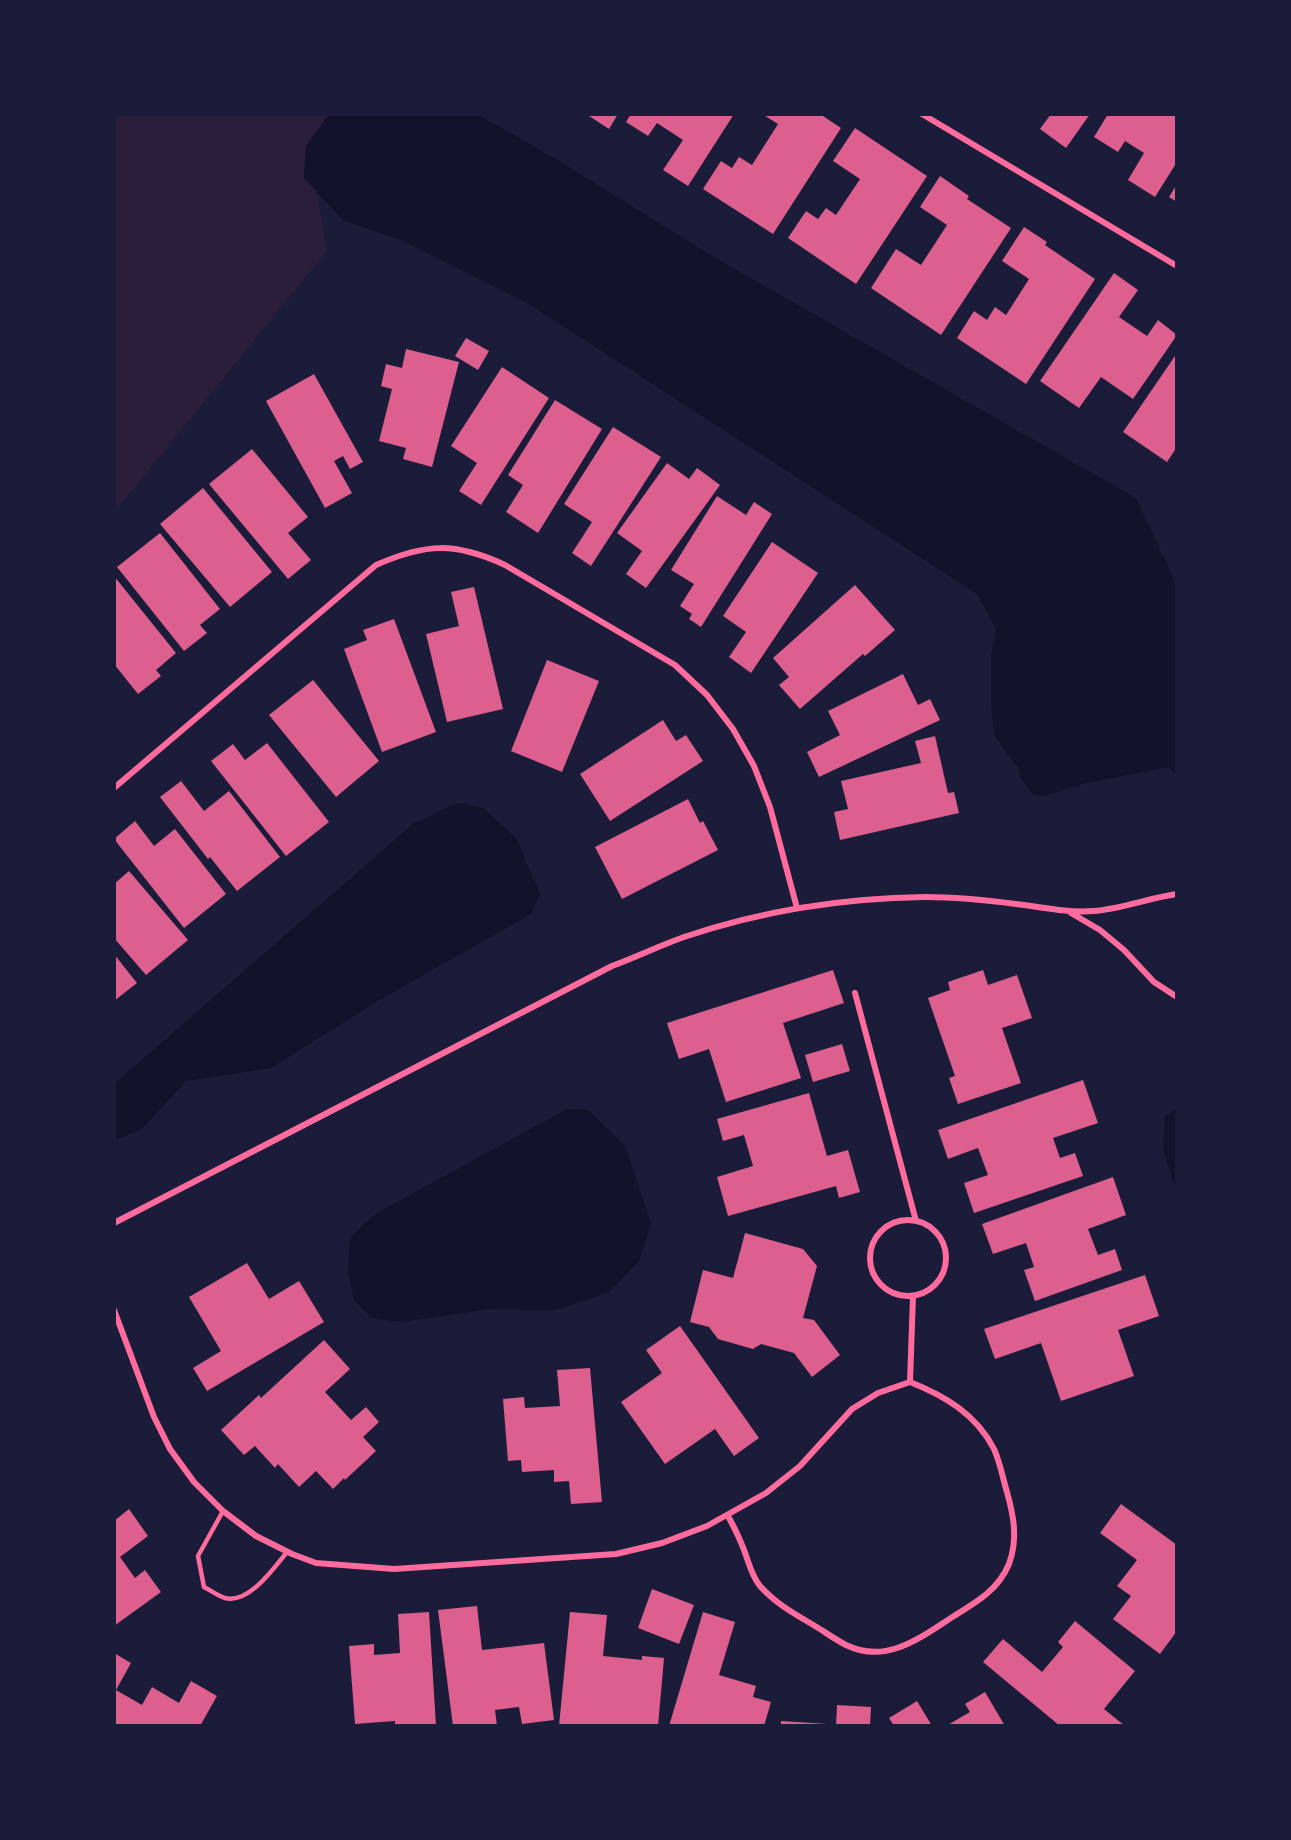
<!DOCTYPE html>
<html>
<head>
<meta charset="utf-8">
<style>
	body { margin:0 }
	#map { position:relative; width:1291px; height:1840px; overflow:hidden; background:#1b1b3a; font-family:"DejaVu Sans",sans-serif }
	canvas { display:block }
	.frame { position:absolute; inset:0; border:116px solid #1b1b3a; pointer-events:none }
</style>
</head>
<body>
<div id="map">
<canvas width="1291" height="1840"></canvas>
<div class="frame"></div>
</div>
<script>
const context = document.querySelector('canvas').getContext('2d');
context.lineJoin = 'round';
function fill(path, color) { context.fillStyle = color; context.fill(path, 'evenodd'); }
function trace(path, color, width, dash) { context.strokeStyle = color; context.lineWidth = width; context.lineCap = dash ? 'butt' : 'round'; context.setLineDash(dash || []); context.stroke(path); }
fill(new Path2D(`
	M 114,114 L 336,114 L 310,151 L 327,251 L 114,513 Z`), '#2a1e3b');
fill(new Path2D(`
	M 329,114 L 477,114 L 561,162 L 717,259 L 1136,498 L 1177,586 L 1177,775 L 1168,767 L 1086,783 L 1045,796 L 1033,795 L 1022,780 L 1018,766 L 1015,764 L 994,735 L 991,702 L 991,657 L 996,629 L 977,594 L 529,304 L 401,240 L 343,220 L 304,178 L 306,146 Z
	M 458,803 L 483,808 L 516,838 L 540,894 L 531,914 L 381,999 L 271,1068 L 186,1081 L 141,1130 L 114,1140 L 114,1084 L 413,824 Z
	M 567,1109 L 588,1110 L 625,1146 L 651,1223 L 639,1261 L 609,1292 L 555,1310 L 490,1309 L 401,1322 L 371,1318 L 354,1301 L 348,1270 L 350,1238 L 375,1214 Z
	M 1177,1109 L 1177,1192 L 1163,1149 L 1165,1116 Z`), '#12122b');
fill(new Path2D(`
	M 586,114 L 618,114 L 609,129 Z
	M 631,114 L 734,114 L 688,186 L 663,170 L 683,140 L 657,123 L 648,136 L 626,122 Z
	M 762,114 L 820,114 L 841,128 L 773,234 L 703,189 L 721,161 L 732,168 L 739,157 L 752,165 L 778,124 Z
	M 1051,114 L 1090,114 L 1066,148 L 1040,129 Z
	M 1108,114 L 1177,114 L 1177,162 L 1155,197 L 1128,180 L 1144,153 L 1125,141 L 1118,152 L 1094,137 Z
	M 855,128 L 927,176 L 856,284 L 788,238 L 806,211 L 818,219 L 826,208 L 836,215 L 860,179 L 833,161 Z
	M 940,176 L 969,196 L 967,199 L 1011,228 L 941,335 L 871,288 L 896,249 L 921,265 L 947,225 L 920,207 Z
	M 1177,184 L 1177,202 L 1169,197 Z
	M 1024,227 L 1047,242 L 1045,245 L 1095,279 L 1026,384 L 957,338 L 974,311 L 987,320 L 995,307 L 1006,315 L 1029,279 L 1002,261 Z
	M 1114,273 L 1138,290 L 1119,317 L 1147,336 L 1158,320 L 1177,335 L 1133,399 L 1101,377 L 1079,408 L 1040,381 Z
	M 466,338 L 489,351 L 478,370 L 455,356 Z
	M 406,349 L 459,362 L 432,467 L 403,459 L 406,448 L 379,441 L 392,389 L 381,386 L 386,364 L 402,368 Z
	M 1177,353 L 1177,447 L 1167,462 L 1123,432 Z
	M 502,367 L 549,398 L 481,505 L 459,491 L 477,463 L 451,446 Z
	M 314,374 L 363,462 L 350,469 L 343,456 L 334,461 L 352,493 L 325,508 L 266,401 Z
	M 555,400 L 602,429 L 538,533 L 506,512 L 523,485 L 508,475 Z
	M 613,427 L 661,457 L 591,566 L 572,553 L 592,522 L 564,504 Z
	M 252,449 L 308,517 L 288,533 L 311,560 L 288,579 L 209,484 Z
	M 667,463 L 689,479 L 697,468 L 720,485 L 646,588 L 626,574 L 642,551 L 617,533 Z
	M 203,488 L 272,572 L 230,607 L 160,524 Z
	M 717,496 L 746,515 L 754,502 L 772,514 L 701,627 L 689,619 L 692,614 L 680,606 L 694,584 L 671,570 Z
	M 160,533 L 220,609 L 200,625 L 207,633 L 184,651 L 117,567 Z
	M 772,542 L 818,573 L 751,673 L 729,657 L 746,632 L 723,616 Z
	M 114,576 L 176,653 L 156,670 L 161,676 L 138,694 L 114,664 Z
	M 855,585 L 895,630 L 865,656 L 863,654 L 800,709 L 779,685 L 789,677 L 773,658 Z
	M 474,587 L 503,709 L 447,722 L 426,634 L 459,626 L 451,592 Z
	M 394,619 L 436,732 L 382,752 L 344,649 L 367,640 L 363,630 Z
	M 547,660 L 599,681 L 562,772 L 511,751 Z
	M 903,674 L 918,705 L 930,699 L 940,720 L 819,777 L 807,752 L 840,735 L 828,711 Z
	M 313,680 L 379,761 L 336,797 L 269,715 Z
	M 663,720 L 676,741 L 686,735 L 703,761 L 610,821 L 580,774 Z
	M 935,736 L 948,793 L 954,792 L 959,813 L 840,840 L 834,812 L 848,809 L 841,781 L 921,763 L 915,741 Z
	M 267,743 L 329,822 L 286,856 L 211,761 L 233,744 L 245,760 Z
	M 181,781 L 204,811 L 229,791 L 280,857 L 237,891 L 210,857 L 208,859 L 160,797 Z
	M 688,799 L 700,823 L 703,821 L 718,850 L 622,899 L 595,847 Z
	M 135,821 L 154,846 L 175,829 L 226,894 L 184,928 L 114,839 Z
	M 129,871 L 188,940 L 146,975 L 114,938 L 114,884 Z
	M 114,954 L 137,983 L 114,1001 Z
	M 833,970 L 844,1003 L 783,1023 L 801,1078 L 726,1102 L 709,1049 L 679,1059 L 667,1023 Z
	M 983,970 L 988,985 L 1017,975 L 1032,1018 L 1002,1028 L 1021,1083 L 958,1104 L 949,1078 L 955,1076 L 928,998 L 950,990 L 948,982 Z
	M 842,1044 L 850,1071 L 813,1082 L 805,1055 Z
	M 1083,1080 L 1098,1123 L 1053,1138 L 1060,1158 L 1075,1153 L 1083,1176 L 974,1213 L 964,1183 L 988,1175 L 978,1148 L 948,1159 L 938,1130 Z
	M 809,1093 L 827,1156 L 848,1150 L 860,1192 L 839,1198 L 836,1186 L 728,1216 L 717,1177 L 753,1166 L 744,1135 L 723,1141 L 717,1119 Z
	M 1113,1177 L 1126,1215 L 1088,1229 L 1098,1255 L 1115,1249 L 1122,1270 L 1035,1301 L 1024,1270 L 1034,1267 L 1026,1243 L 993,1254 L 982,1224 Z
	M 745,1233 L 803,1249 L 817,1266 L 803,1318 L 814,1320 L 840,1355 L 812,1377 L 794,1353 L 761,1344 L 753,1349 L 718,1339 L 709,1327 L 690,1322 L 703,1270 L 733,1278 Z
	M 247,1263 L 269,1299 L 299,1281 L 324,1322 L 207,1391 L 193,1368 L 221,1351 L 189,1297 Z
	M 1145,1275 L 1159,1316 L 1118,1330 L 1134,1376 L 1061,1401 L 1041,1343 L 995,1359 L 984,1329 Z
	M 680,1326 L 759,1438 L 734,1456 L 715,1429 L 665,1464 L 621,1402 L 662,1373 L 646,1350 Z
	M 324,1340 L 350,1369 L 325,1392 L 351,1420 L 366,1407 L 379,1422 L 363,1437 L 376,1451 L 345,1480 L 344,1478 L 333,1489 L 316,1471 L 299,1487 L 278,1464 L 275,1468 L 255,1446 L 244,1455 L 221,1430 L 259,1395 L 261,1398 Z
	M 590,1368 L 602,1502 L 571,1504 L 569,1481 L 554,1482 L 554,1470 L 522,1472 L 521,1460 L 508,1461 L 503,1399 L 524,1397 L 525,1408 L 560,1406 L 557,1370 Z
	M 1121,1504 L 1177,1545 L 1177,1631 L 1160,1654 L 1113,1619 L 1131,1596 L 1117,1586 L 1137,1560 L 1100,1533 Z
	M 129,1509 L 148,1536 L 120,1557 L 135,1578 L 145,1570 L 161,1592 L 114,1626 L 114,1521 Z
	M 652,1589 L 694,1605 L 679,1644 L 638,1628 Z
	M 477,1606 L 482,1650 L 544,1643 L 554,1720 L 522,1724 L 519,1707 L 495,1710 L 497,1726 L 453,1726 L 438,1610 Z
	M 429,1612 L 436,1726 L 395,1726 L 395,1721 L 355,1724 L 349,1646 L 374,1644 L 374,1655 L 400,1653 L 398,1614 Z
	M 570,1612 L 607,1615 L 603,1656 L 642,1660 L 642,1656 L 664,1658 L 658,1726 L 559,1726 Z
	M 703,1612 L 735,1622 L 719,1675 L 756,1686 L 753,1697 L 771,1702 L 764,1726 L 669,1726 Z
	M 1075,1621 L 1135,1671 L 1104,1709 L 1125,1726 L 1060,1726 L 983,1662 L 1003,1639 L 1042,1672 L 1063,1647 L 1058,1642 Z
	M 114,1653 L 131,1663 L 116,1690 L 142,1705 L 152,1687 L 179,1703 L 191,1681 L 217,1696 L 200,1726 L 114,1726 Z
	M 985,1692 L 1005,1726 L 946,1726 L 970,1712 L 965,1704 Z
	M 917,1701 L 932,1726 L 894,1726 L 889,1718 Z
	M 837,1705 L 871,1707 L 870,1726 L 836,1726 Z
	M 781,1721 L 827,1724 L 827,1726 L 781,1726 Z`), '#dd5f8e');
trace(new Path2D(`
	M 223,1511 L 198,1556 L 204,1587 C 210,1590 218,1596 225,1598 C 249,1604 274,1568 287,1552`), '#ff6b9d', 4.5);
trace(new Path2D(`
	M 922,114 L 1177,266
	M 114,788 L 376,565 C 426,543 455,542 505,565 L 675,665 L 707,695 L 733,729 L 754,766 L 770,807 L 797,908
	M 1071,913 L 1100,930 L 1124,950 L 1154,982 L 1177,997
	M 855,993 L 916,1221
	M870 1258a38 38 0 1 1 76 0a38 38 0 1 1-76 0Z
	M 114,1223 L 612,966 C 636,957 659,946 684,937 C 761,911 844,898 925,897 C 955,897 986,900 1016,904 C 1041,907 1067,913 1093,911 C 1122,909 1148,898 1177,894
	M 114,1310 L 154,1417 L 170,1449 L 194,1482 L 223,1511 L 256,1536 L 292,1554 L 316,1563 L 394,1569 L 616,1554 L 662,1543 L 707,1526 L 766,1493 L 800,1466 L 852,1409 L 878,1393 L 910,1382 C 945,1396 976,1414 994,1449 C 1000,1462 1003,1479 1007,1492 C 1014,1517 1018,1539 1009,1564 C 998,1590 977,1602 954,1616 C 921,1637 887,1665 846,1645 C 836,1640 825,1632 815,1626 C 795,1614 776,1604 760,1586 C 750,1574 748,1558 742,1545 C 738,1535 733,1525 728,1516
	M 910,1382 L 913,1296`), '#ff6b9d', 6);
</script>
</body>
</html>
